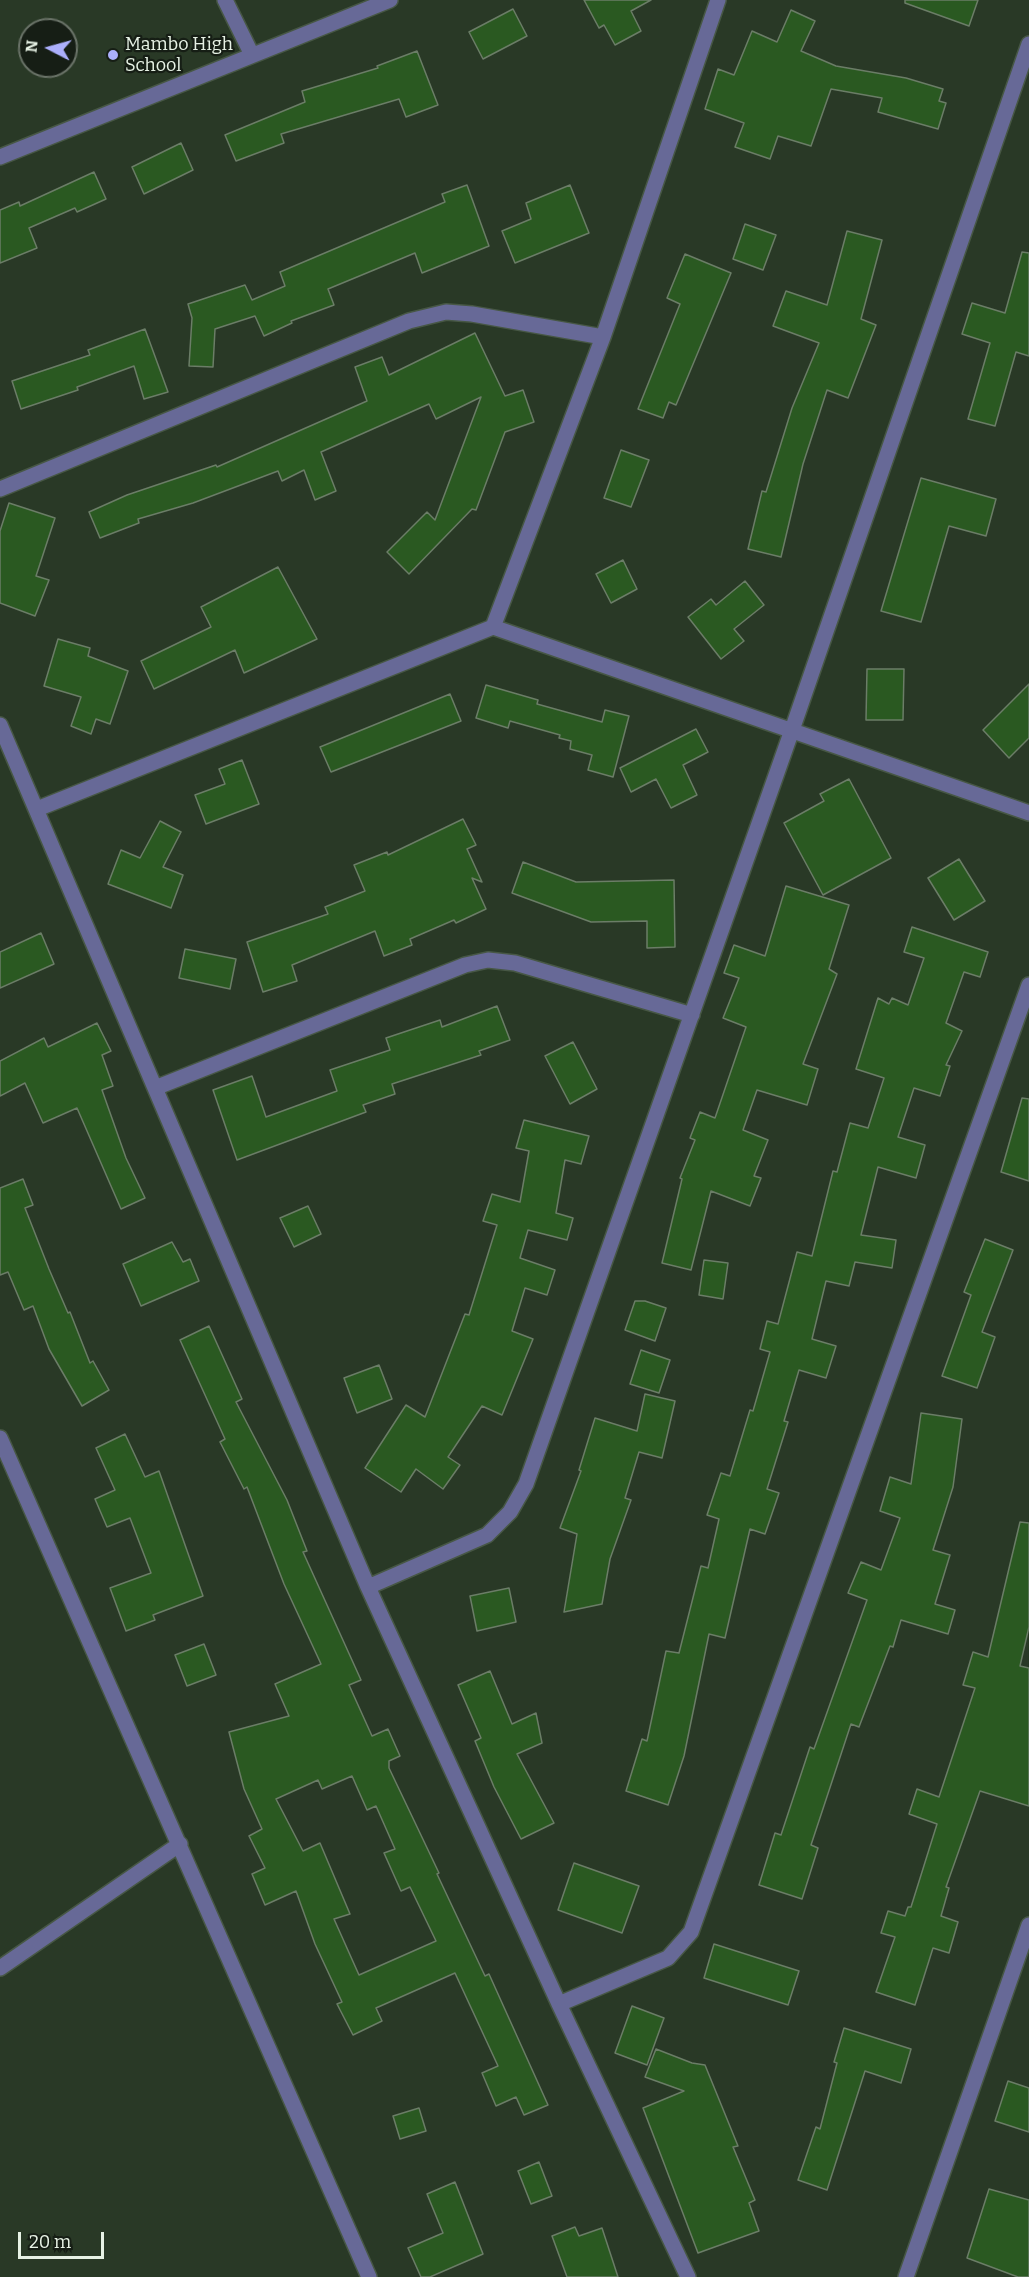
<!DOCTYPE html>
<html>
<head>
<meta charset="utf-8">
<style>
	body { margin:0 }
	#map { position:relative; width:1029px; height:2277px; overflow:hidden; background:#293926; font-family:Bitter,serif }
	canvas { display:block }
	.north { position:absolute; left:18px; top:18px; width:60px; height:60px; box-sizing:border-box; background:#161e15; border:2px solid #6a7368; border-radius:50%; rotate:276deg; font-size:16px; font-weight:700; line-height:24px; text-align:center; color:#e7f2e5 }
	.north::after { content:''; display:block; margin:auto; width:21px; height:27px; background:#abaffb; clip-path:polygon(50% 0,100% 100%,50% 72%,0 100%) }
	.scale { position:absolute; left:18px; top:2232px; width:86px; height:27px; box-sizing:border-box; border:3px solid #e7f2e5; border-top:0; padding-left:8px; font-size:18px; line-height:21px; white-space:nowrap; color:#e7f2e5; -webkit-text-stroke:4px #161e15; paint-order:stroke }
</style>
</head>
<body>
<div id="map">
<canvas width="1029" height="2277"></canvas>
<div class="north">N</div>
<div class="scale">20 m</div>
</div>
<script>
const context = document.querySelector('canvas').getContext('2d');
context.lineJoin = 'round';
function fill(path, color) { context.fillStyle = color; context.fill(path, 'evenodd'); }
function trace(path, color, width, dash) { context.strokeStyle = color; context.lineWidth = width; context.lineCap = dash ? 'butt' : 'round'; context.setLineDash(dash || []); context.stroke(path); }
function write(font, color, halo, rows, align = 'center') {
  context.font = font + ' Bitter,serif'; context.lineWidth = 4.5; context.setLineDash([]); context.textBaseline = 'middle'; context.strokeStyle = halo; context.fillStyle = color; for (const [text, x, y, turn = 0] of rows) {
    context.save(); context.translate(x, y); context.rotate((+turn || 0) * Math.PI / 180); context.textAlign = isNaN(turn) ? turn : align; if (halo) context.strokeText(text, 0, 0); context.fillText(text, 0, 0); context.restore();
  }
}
const building = new Path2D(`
	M 584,0 L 651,0 L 631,11 L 641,31 L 615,45 L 604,25 L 599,28 Z
	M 905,0 L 978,0 L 969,26 L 905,3 Z
	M 513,9 L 527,36 L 483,59 L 469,32 Z
	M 791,10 L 815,21 L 801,51 L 836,66 L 906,78 L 943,89 L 939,101 L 946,103 L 938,129 L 878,112 L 882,98 L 831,89 L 811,146 L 778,136 L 770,159 L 735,147 L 744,123 L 705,109 L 718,69 L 734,75 L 752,31 L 777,42 Z
	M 417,51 L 438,105 L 406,117 L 399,99 L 281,134 L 284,143 L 236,161 L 225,135 L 305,102 L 302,91 L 378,68 L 377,66 Z
	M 181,143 L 193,170 L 144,194 L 132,167 Z
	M 94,172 L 106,199 L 77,212 L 75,208 L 29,228 L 37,248 L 0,263 L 0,210 L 19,202 L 20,206 Z
	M 467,185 L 489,246 L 422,273 L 415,253 L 328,289 L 334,305 L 291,321 L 292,323 L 264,336 L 255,316 L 215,329 L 213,367 L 189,366 L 192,318 L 188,304 L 245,285 L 252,300 L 285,286 L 280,272 L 445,202 L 442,194 Z
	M 570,185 L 589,233 L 515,263 L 502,231 L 531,219 L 526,203 Z
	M 745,224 L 776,235 L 763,270 L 733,259 Z
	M 847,231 L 882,240 L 861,319 L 876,325 L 848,398 L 827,390 L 803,464 L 781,557 L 748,549 L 762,491 L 766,492 L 792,408 L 819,343 L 773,326 L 786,291 L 827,305 Z
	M 1022,252 L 1029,253 L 1029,356 L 1016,352 L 995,426 L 968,419 L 990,343 L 962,334 L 972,303 L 1005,313 Z
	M 685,254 L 731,273 L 676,405 L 669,402 L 663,418 L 638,409 L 680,304 L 667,298 Z
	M 145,329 L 168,392 L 144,399 L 134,366 L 77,387 L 78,390 L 21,409 L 12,381 L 90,355 L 88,350 Z
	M 475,333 L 505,396 L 523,390 L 534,422 L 505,432 L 476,510 L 472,509 L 409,574 L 387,552 L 427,512 L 435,520 L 481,397 L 436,419 L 429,404 L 321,452 L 336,491 L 315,500 L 304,470 L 282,481 L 278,471 L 193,503 L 138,519 L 139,523 L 100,538 L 89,512 L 127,495 L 216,465 L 217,467 L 367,401 L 355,367 L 382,357 L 389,375 Z
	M 621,450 L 649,460 L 631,507 L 604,498 Z
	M 921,478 L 996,499 L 986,536 L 949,526 L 921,622 L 881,611 Z
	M 9,503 L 55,518 L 36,576 L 49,580 L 35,616 L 0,603 L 0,531 Z
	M 623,560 L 637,589 L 611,603 L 596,574 Z
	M 278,567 L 317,639 L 244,673 L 235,650 L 154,689 L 141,661 L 211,627 L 201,607 Z
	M 745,581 L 764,605 L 734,629 L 744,641 L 721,659 L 688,617 L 711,599 L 716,605 Z
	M 58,639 L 90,648 L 88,656 L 128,671 L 110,724 L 96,719 L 91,734 L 71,726 L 81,697 L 44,686 Z
	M 867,669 L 904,669 L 903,720 L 866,720 Z
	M 1029,684 L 1029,738 L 1009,758 L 983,730 Z
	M 486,685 L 538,700 L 537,704 L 602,722 L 605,710 L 629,716 L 613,777 L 588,770 L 592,755 L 570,749 L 571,741 L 559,738 L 560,735 L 510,721 L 508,728 L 476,718 Z
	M 450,694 L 461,721 L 331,772 L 320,747 Z
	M 696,729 L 708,752 L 683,765 L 697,795 L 671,808 L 656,779 L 631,792 L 620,768 Z
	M 242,760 L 259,804 L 206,824 L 195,795 L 225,784 L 219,769 Z
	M 849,779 L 891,858 L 823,895 L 784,823 L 824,801 L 820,794 Z
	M 463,819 L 476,845 L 467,849 L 482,882 L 472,878 L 486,909 L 456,923 L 454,920 L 410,939 L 412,945 L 384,956 L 375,931 L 292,965 L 297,981 L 263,992 L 247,942 L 328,914 L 325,907 L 365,891 L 354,865 L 387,852 L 388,855 Z
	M 160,821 L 181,832 L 163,867 L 183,875 L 171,908 L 108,884 L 121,850 L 140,858 Z
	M 959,859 L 985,901 L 954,920 L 928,878 Z
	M 523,862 L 576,882 L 674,880 L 675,947 L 647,948 L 647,921 L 591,922 L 512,893 Z
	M 786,886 L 849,905 L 829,969 L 837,974 L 803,1064 L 818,1069 L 807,1105 L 757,1090 L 743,1130 L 768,1140 L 754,1176 L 761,1178 L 750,1206 L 711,1191 L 691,1270 L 662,1263 L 682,1179 L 680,1178 L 695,1140 L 690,1138 L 700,1112 L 715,1118 L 746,1027 L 723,1018 L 739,978 L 724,973 L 734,945 L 765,956 Z
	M 912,927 L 988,952 L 980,977 L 964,972 L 946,1023 L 962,1031 L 946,1065 L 950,1066 L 940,1096 L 914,1088 L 898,1137 L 925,1145 L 916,1178 L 878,1167 L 861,1235 L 896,1240 L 892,1268 L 855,1262 L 849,1286 L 826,1281 L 812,1339 L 836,1346 L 826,1378 L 799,1370 L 784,1421 L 788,1422 L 767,1489 L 779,1493 L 765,1534 L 750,1529 L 725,1638 L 709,1634 L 684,1756 L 668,1805 L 626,1791 L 642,1739 L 647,1741 L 666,1651 L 679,1653 L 701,1566 L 708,1568 L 719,1519 L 707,1515 L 721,1473 L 730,1476 L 750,1410 L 753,1411 L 770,1352 L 760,1349 L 767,1321 L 778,1324 L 797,1252 L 812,1256 L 833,1171 L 837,1172 L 850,1123 L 868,1128 L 884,1078 L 856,1069 L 878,998 L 889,1004 L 892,998 L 908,1005 L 924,958 L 904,952 Z
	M 41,933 L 54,964 L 0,988 L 0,952 Z
	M 185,949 L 236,959 L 230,989 L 179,978 Z
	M 497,1006 L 510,1040 L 479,1051 L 481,1055 L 392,1084 L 395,1094 L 363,1105 L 366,1112 L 237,1160 L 213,1090 L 252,1076 L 266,1117 L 337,1091 L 330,1070 L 390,1050 L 386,1038 L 440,1020 L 442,1027 Z
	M 97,1023 L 111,1051 L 102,1055 L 113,1086 L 102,1090 L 126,1158 L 145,1198 L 121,1209 L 77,1108 L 43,1123 L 25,1083 L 0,1096 L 0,1061 L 44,1038 L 48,1047 Z
	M 573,1042 L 597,1089 L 570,1104 L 545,1056 Z
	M 1022,1098 L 1029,1099 L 1029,1181 L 1001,1172 Z
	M 524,1120 L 589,1136 L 581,1164 L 565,1160 L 556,1213 L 573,1218 L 567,1240 L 528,1230 L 520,1258 L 555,1270 L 547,1295 L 525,1288 L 512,1331 L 533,1339 L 502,1415 L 482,1406 L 448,1457 L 460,1465 L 443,1489 L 416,1469 L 401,1492 L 365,1468 L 406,1405 L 425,1417 L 465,1314 L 469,1315 L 497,1225 L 483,1221 L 492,1194 L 520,1202 L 529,1151 L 516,1148 Z
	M 23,1179 L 33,1205 L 25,1208 L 49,1269 L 68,1313 L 70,1312 L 90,1363 L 93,1361 L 109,1390 L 82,1406 L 49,1349 L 33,1306 L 24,1310 L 8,1272 L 0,1275 L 0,1188 Z
	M 308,1206 L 321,1234 L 294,1247 L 280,1218 Z
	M 985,1239 L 1013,1250 L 982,1332 L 995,1337 L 977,1388 L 942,1376 L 971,1295 L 964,1292 Z
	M 172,1242 L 183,1262 L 190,1259 L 199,1281 L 141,1306 L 123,1264 Z
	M 704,1260 L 728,1263 L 723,1299 L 699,1295 Z
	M 635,1301 L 645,1301 L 666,1308 L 655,1341 L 625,1330 Z
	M 209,1326 L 242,1399 L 236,1402 L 287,1500 L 307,1551 L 303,1552 L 361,1680 L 349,1685 L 372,1736 L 388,1729 L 400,1756 L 389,1761 L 389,1768 L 439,1873 L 437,1874 L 485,1976 L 489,1974 L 548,2105 L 524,2115 L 516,2097 L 496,2106 L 482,2073 L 498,2066 L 455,1973 L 376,2008 L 382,2021 L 353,2035 L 337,2004 L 342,2002 L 315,1944 L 296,1891 L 265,1905 L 252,1874 L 265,1868 L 249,1836 L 262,1829 L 244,1789 L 229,1732 L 289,1716 L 275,1684 L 321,1664 L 284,1584 L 247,1487 L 244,1489 L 220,1442 L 225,1439 L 180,1340 ZM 352,1776 L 367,1810 L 376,1806 L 395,1849 L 384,1853 L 401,1891 L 410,1887 L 436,1941 L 359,1975 L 334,1919 L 350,1914 L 320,1843 L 303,1851 L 276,1799 L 318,1780 L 322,1789 Z
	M 641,1350 L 670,1360 L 659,1393 L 630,1384 Z
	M 379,1365 L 392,1399 L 357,1413 L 344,1378 Z
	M 645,1394 L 675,1401 L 662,1458 L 639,1452 L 625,1498 L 631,1500 L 610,1559 L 602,1604 L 564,1612 L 577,1534 L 560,1528 L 581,1471 L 579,1470 L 595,1418 L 637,1431 Z
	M 921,1413 L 962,1419 L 953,1487 L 933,1550 L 950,1555 L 935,1604 L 955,1610 L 948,1634 L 901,1620 L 893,1647 L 890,1646 L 859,1727 L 851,1724 L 811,1845 L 818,1848 L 802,1899 L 759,1885 L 775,1833 L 781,1835 L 810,1747 L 814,1749 L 867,1600 L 848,1593 L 861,1562 L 881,1570 L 900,1518 L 880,1511 L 890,1477 L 911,1484 Z
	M 125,1434 L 145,1477 L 159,1471 L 203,1596 L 153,1615 L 155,1620 L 126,1631 L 110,1588 L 151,1573 L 130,1518 L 107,1527 L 95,1499 L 115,1490 L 96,1448 Z
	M 1020,1522 L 1029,1523 L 1029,1627 L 1020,1666 L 1029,1668 L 1029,1806 L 980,1791 L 946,1887 L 949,1888 L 941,1916 L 958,1922 L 949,1953 L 933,1948 L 915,2005 L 876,1992 L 895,1937 L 881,1933 L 888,1911 L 905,1916 L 908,1907 L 911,1907 L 937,1824 L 909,1814 L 917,1789 L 939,1797 L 975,1688 L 963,1685 L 973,1652 L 988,1657 Z
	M 509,1588 L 516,1622 L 477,1631 L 470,1596 Z
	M 204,1644 L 216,1675 L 187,1686 L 175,1655 Z
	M 490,1671 L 512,1724 L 536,1713 L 542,1743 L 517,1754 L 554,1823 L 521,1839 L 494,1787 L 475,1741 L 481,1738 L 458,1685 Z
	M 574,1863 L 639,1886 L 622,1933 L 558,1910 Z
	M 714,1944 L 799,1971 L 788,2005 L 704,1978 Z
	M 632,2006 L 664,2018 L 647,2065 L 615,2053 Z
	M 844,2028 L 911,2049 L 901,2083 L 865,2071 L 827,2190 L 798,2180 L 816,2127 L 820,2129 L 837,2063 L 834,2062 Z
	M 656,2049 L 692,2063 L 705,2065 L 738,2146 L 733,2147 L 755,2200 L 749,2203 L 759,2231 L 698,2253 L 643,2108 L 684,2091 L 645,2077 Z
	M 1008,2081 L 1029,2088 L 1029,2132 L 995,2121 Z
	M 419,2108 L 426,2131 L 400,2139 L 393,2116 Z
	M 539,2162 L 552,2196 L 531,2204 L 518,2171 Z
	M 455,2182 L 483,2254 L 430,2277 L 421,2277 L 408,2248 L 443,2233 L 427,2194 Z
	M 989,2189 L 1029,2200 L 1029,2277 L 1018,2277 L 967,2258 Z
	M 575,2227 L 579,2236 L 602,2228 L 618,2277 L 567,2277 L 552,2236 Z`);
fill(building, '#2a5921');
trace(building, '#6b7d67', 1.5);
const minor = new Path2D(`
	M 225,0 L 252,55
	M 0,157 L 390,0
	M 0,489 L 409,321 L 446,312 L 472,314 L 603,337
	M 493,627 L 603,337 L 718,0
	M 0,725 L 368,1587 L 559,2004 L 688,2277
	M 37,809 L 493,627 L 1029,813
	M 155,1088 L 465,965 L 488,960 L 515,963 L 692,1015
	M 0,1438 L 369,2277
	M 368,1587 L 487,1535 L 510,1512 L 526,1484 L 792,730 L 1029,44
	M 0,1968 L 180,1844
	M 559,2004 L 668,1958 L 691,1932 L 1029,985
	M 906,2277 L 1029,1925`);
trace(minor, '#475745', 18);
trace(minor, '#676997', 15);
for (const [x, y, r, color] of [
	[113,55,6,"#abaffb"]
]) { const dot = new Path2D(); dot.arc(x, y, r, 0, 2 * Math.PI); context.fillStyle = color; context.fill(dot); trace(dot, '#161e15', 2); }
write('18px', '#e7f2e5', '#161e15', [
	["Mambo High",125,45],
	["School",125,66]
], 'left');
</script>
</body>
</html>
